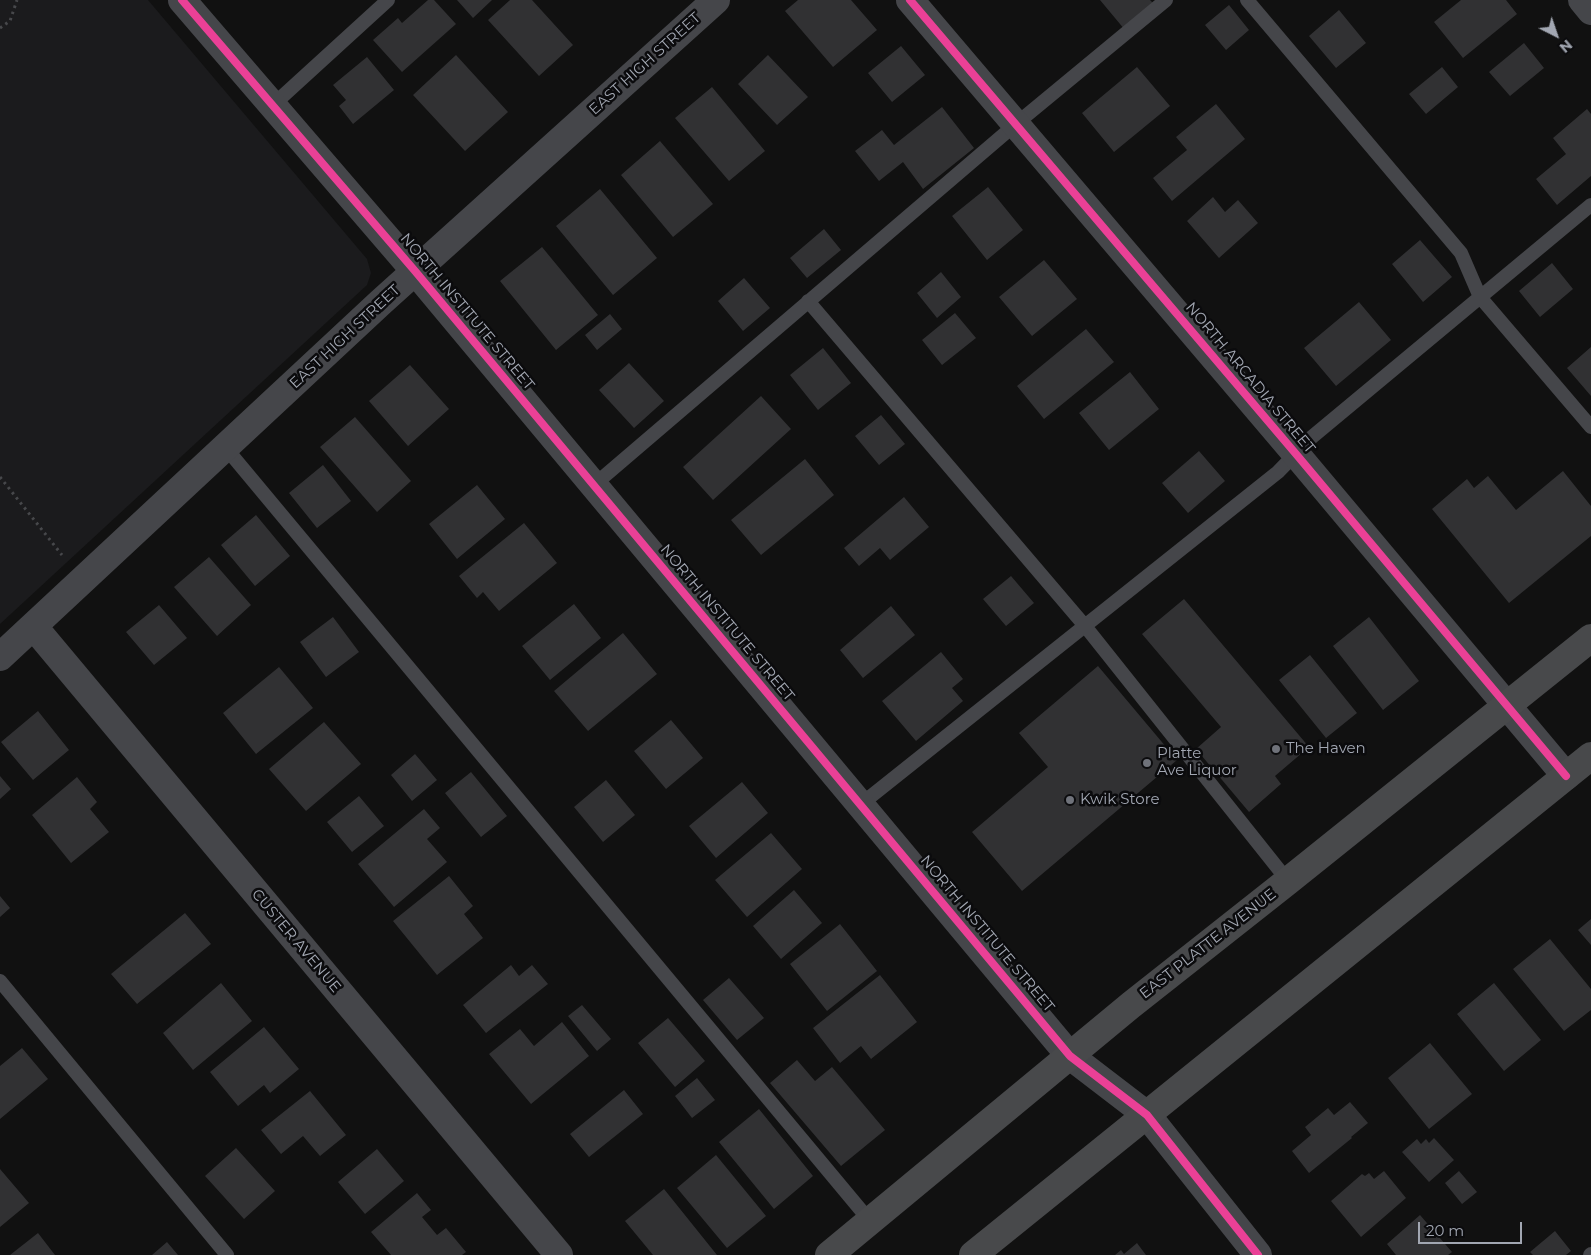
<!DOCTYPE html>
<html>
<head>
<meta charset="utf-8">
<style>
	body { margin:0 }
	#map { position:relative; width:1591px; height:1255px; overflow:hidden; background:#111; font-family:Montserrat,sans-serif }
	canvas { display:block }
	.north { position:absolute; left:1531px; top:10px; width:50px; height:50px; -webkit-text-stroke:4px #0b0b0d; paint-order:stroke; rotate:139deg; font-size:14px; font-weight:700; line-height:20px; text-align:center; color:#a2a7b2 }
	.north::after { content:''; display:block; margin:auto; width:18px; height:22px; background:#a2a7b2; clip-path:polygon(50% 0,100% 100%,50% 72%,0 100%) }
	.scale { position:absolute; left:1418px; top:1222px; width:104px; height:22px; box-sizing:border-box; border:2px solid #a2a7b2; border-top:0; padding-left:6px; font-size:15px; line-height:18px; white-space:nowrap; color:#a2a7b2; -webkit-text-stroke:4px #0b0b0d; paint-order:stroke }
</style>
</head>
<body>
<div id="map">
<canvas width="1591" height="1255"></canvas>
<div class="north">N</div>
<div class="scale">20 m</div>
</div>
<script>
const context = document.querySelector('canvas').getContext('2d');
context.lineJoin = 'round';
function fill(path, color) { context.fillStyle = color; context.fill(path, 'evenodd'); }
function trace(path, color, width, dash) { context.strokeStyle = color; context.lineWidth = width; context.lineCap = dash ? 'butt' : 'round'; context.setLineDash(dash || []); context.stroke(path); }
function write(font, color, halo, rows, align = 'center') {
  context.font = font + ' Montserrat,sans-serif'; context.lineWidth = 5; context.setLineDash([]); context.textBaseline = 'middle'; context.strokeStyle = halo; context.fillStyle = color; for (const [text, x, y, turn = 0] of rows) {
    context.save(); context.translate(x, y); context.rotate((+turn || 0) * Math.PI / 180); context.textAlign = isNaN(turn) ? turn : align; if (halo) context.strokeText(text, 0, 0); context.fillText(text, 0, 0); context.restore();
  }
}
fill(new Path2D(`
	M 0,0 L 148,0 L 367,259 L 371,273 L 367,285 L 0,624 Z`), '#1b1b1d');
fill(new Path2D(`
	M 428,0 L 434,0 L 456,24 L 402,72 L 373,40 L 398,18 L 402,23 Z
	M 457,0 L 492,0 L 473,18 Z
	M 510,0 L 532,0 L 573,45 L 539,76 L 488,20 Z
	M 798,0 L 851,0 L 877,30 L 833,67 L 785,11 Z
	M 1100,0 L 1150,0 L 1155,5 L 1125,30 Z
	M 1461,0 L 1506,0 L 1517,14 L 1463,58 L 1434,22 Z
	M 1229,5 L 1249,30 L 1226,50 L 1205,25 Z
	M 1339,10 L 1366,43 L 1336,68 L 1309,36 Z
	M 1524,43 L 1544,68 L 1510,96 L 1489,72 Z
	M 901,46 L 925,75 L 892,102 L 868,73 Z
	M 456,55 L 508,112 L 465,151 L 413,95 Z
	M 768,55 L 808,97 L 777,125 L 738,84 Z
	M 367,57 L 394,90 L 353,124 L 339,106 L 346,100 L 333,85 Z
	M 1137,67 L 1170,106 L 1114,152 L 1082,113 Z
	M 1442,67 L 1458,87 L 1426,114 L 1409,94 Z
	M 712,87 L 765,151 L 729,181 L 675,118 Z
	M 1216,104 L 1245,139 L 1172,201 L 1153,178 L 1187,150 L 1176,137 Z
	M 942,107 L 974,148 L 923,189 L 903,162 L 879,181 L 855,151 L 882,130 L 894,145 Z
	M 1587,109 L 1591,114 L 1591,176 L 1557,205 L 1536,179 L 1566,154 L 1553,138 Z
	M 660,141 L 713,204 L 673,237 L 621,175 Z
	M 988,187 L 1023,230 L 987,260 L 952,216 Z
	M 600,189 L 657,258 L 613,295 L 556,226 Z
	M 1213,197 L 1225,212 L 1238,200 L 1258,223 L 1219,258 L 1187,221 Z
	M 824,229 L 841,250 L 807,278 L 790,258 Z
	M 1420,240 L 1452,277 L 1423,302 L 1392,264 Z
	M 542,247 L 598,315 L 556,350 L 500,281 Z
	M 1044,260 L 1077,299 L 1032,336 L 999,297 Z
	M 1552,263 L 1573,289 L 1540,317 L 1519,291 Z
	M 941,272 L 961,297 L 937,318 L 917,293 Z
	M 744,278 L 770,308 L 743,331 L 718,301 Z
	M 1359,302 L 1391,340 L 1336,386 L 1304,348 Z
	M 955,313 L 976,338 L 942,365 L 922,340 Z
	M 610,314 L 622,329 L 597,350 L 585,335 Z
	M 1086,329 L 1114,362 L 1044,419 L 1017,386 Z
	M 1591,347 L 1591,396 L 1567,368 Z
	M 823,348 L 851,383 L 818,410 L 790,375 Z
	M 629,363 L 664,401 L 634,428 L 599,390 Z
	M 410,365 L 449,409 L 408,446 L 369,401 Z
	M 1130,372 L 1159,409 L 1109,450 L 1079,413 Z
	M 761,396 L 791,429 L 713,500 L 683,467 Z
	M 881,415 L 905,444 L 879,465 L 855,436 Z
	M 355,417 L 411,481 L 377,512 L 320,447 Z
	M 1199,451 L 1225,481 L 1188,513 L 1162,483 Z
	M 805,459 L 834,495 L 761,555 L 731,520 Z
	M 323,465 L 351,501 L 317,528 L 289,493 Z
	M 1563,471 L 1591,506 L 1591,536 L 1509,603 L 1432,509 L 1467,479 L 1474,488 L 1488,476 L 1516,510 Z
	M 477,485 L 505,519 L 457,559 L 429,524 Z
	M 904,497 L 929,527 L 890,560 L 880,548 L 859,566 L 844,548 Z
	M 256,515 L 290,556 L 255,586 L 221,545 Z
	M 524,523 L 557,563 L 499,611 L 483,592 L 477,598 L 459,576 Z
	M 209,557 L 251,605 L 217,636 L 174,587 Z
	M 1011,576 L 1034,603 L 1006,626 L 983,599 Z
	M 1184,599 L 1309,747 L 1275,776 L 1281,784 L 1249,812 L 1196,749 L 1221,727 L 1142,634 Z
	M 574,604 L 601,638 L 550,680 L 522,646 Z
	M 159,605 L 187,638 L 154,665 L 126,632 Z
	M 891,606 L 915,635 L 863,678 L 840,650 Z
	M 333,617 L 359,652 L 326,677 L 300,642 Z
	M 1369,617 L 1419,681 L 1383,710 L 1333,646 Z
	M 623,633 L 657,674 L 588,731 L 554,691 Z
	M 941,652 L 963,679 L 952,688 L 963,701 L 916,741 L 882,701 Z
	M 1310,655 L 1357,713 L 1326,738 L 1279,680 Z
	M 1098,666 L 1177,760 L 1022,891 L 972,832 L 1048,767 L 1019,733 Z
	M 279,667 L 313,708 L 256,754 L 223,713 Z
	M 38,711 L 69,750 L 33,780 L 1,742 Z
	M 671,720 L 703,758 L 666,789 L 634,751 Z
	M 324,722 L 361,764 L 306,811 L 269,769 Z
	M 415,754 L 437,780 L 412,801 L 391,775 Z
	M 471,772 L 507,816 L 481,837 L 445,793 Z
	M 0,776 L 11,789 L 0,799 Z
	M 77,777 L 97,802 L 90,809 L 109,832 L 71,863 L 32,815 Z
	M 606,780 L 635,815 L 603,842 L 574,807 Z
	M 742,782 L 768,813 L 716,858 L 689,826 Z
	M 359,796 L 384,826 L 352,852 L 327,822 Z
	M 424,809 L 440,828 L 427,839 L 447,862 L 394,907 L 358,864 Z
	M 771,833 L 802,869 L 747,917 L 715,880 Z
	M 449,876 L 473,906 L 464,914 L 483,938 L 437,975 L 393,921 Z
	M 794,890 L 822,923 L 781,959 L 753,926 Z
	M 0,896 L 10,908 L 0,917 Z
	M 185,913 L 211,944 L 137,1004 L 111,974 Z
	M 1591,919 L 1591,945 L 1578,930 Z
	M 840,924 L 877,971 L 827,1011 L 790,964 Z
	M 1550,939 L 1591,989 L 1591,1010 L 1564,1031 L 1513,969 Z
	M 511,965 L 519,976 L 532,965 L 548,984 L 486,1033 L 463,1005 Z
	M 880,975 L 917,1022 L 871,1059 L 861,1046 L 840,1063 L 813,1028 Z
	M 729,978 L 764,1018 L 737,1040 L 703,1000 Z
	M 221,983 L 252,1021 L 193,1070 L 163,1033 Z
	M 1494,983 L 1541,1040 L 1504,1071 L 1457,1014 Z
	M 582,1005 L 611,1039 L 597,1051 L 568,1016 Z
	M 668,1018 L 705,1061 L 675,1087 L 638,1043 Z
	M 562,1022 L 589,1056 L 531,1104 L 489,1054 L 520,1029 L 534,1046 Z
	M 264,1027 L 299,1069 L 270,1093 L 264,1085 L 238,1106 L 210,1072 Z
	M 1430,1043 L 1472,1094 L 1429,1129 L 1388,1078 Z
	M 22,1048 L 48,1079 L 0,1119 L 0,1066 Z
	M 797,1060 L 815,1081 L 832,1067 L 885,1130 L 841,1166 L 770,1083 Z
	M 697,1078 L 715,1100 L 692,1118 L 675,1096 Z
	M 624,1090 L 643,1114 L 589,1157 L 570,1134 Z
	M 310,1091 L 346,1135 L 320,1156 L 303,1136 L 281,1154 L 261,1130 Z
	M 1350,1102 L 1368,1123 L 1351,1137 L 1352,1138 L 1309,1173 L 1292,1151 L 1311,1135 L 1305,1127 L 1328,1108 L 1334,1115 Z
	M 759,1109 L 813,1176 L 774,1209 L 719,1142 Z
	M 1434,1138 L 1454,1160 L 1429,1182 L 1402,1152 L 1417,1139 L 1421,1144 L 1426,1139 L 1429,1143 Z
	M 236,1148 L 275,1191 L 244,1219 L 205,1176 Z
	M 377,1149 L 404,1181 L 365,1214 L 338,1182 Z
	M 716,1155 L 766,1216 L 727,1248 L 677,1188 Z
	M 0,1169 L 29,1203 L 0,1227 Z
	M 1384,1171 L 1406,1198 L 1361,1237 L 1331,1201 L 1362,1174 L 1365,1176 L 1369,1173 L 1374,1179 Z
	M 1459,1171 L 1477,1192 L 1462,1204 L 1445,1183 Z
	M 664,1189 L 717,1255 L 653,1255 L 625,1221 Z
	M 417,1193 L 431,1210 L 422,1217 L 437,1235 L 446,1228 L 466,1252 L 462,1255 L 391,1255 L 371,1232 Z
	M 1420,1215 L 1452,1252 L 1448,1255 L 1396,1255 L 1387,1244 Z
	M 1555,1231 L 1571,1251 L 1566,1255 L 1533,1255 L 1530,1252 Z
	M 38,1233 L 55,1255 L 10,1255 Z
	M 167,1242 L 178,1255 L 152,1255 Z
	M 1137,1243 L 1146,1255 L 1115,1255 L 1121,1250 L 1124,1254 Z`), '#313133');
trace(new Path2D(`
	M 0,28 L 10,21 L 17,0
	M 0,477 L 62,555`), '#47484b', 3, [2.5, 4]);
trace(new Path2D(`
	M 1247,0 L 1461,253 L 1480,297 L 1591,427
	M 273,105 L 388,0
	M 808,301 L 1085,626 L 1288,881
	M 225,447 L 870,1221
	M 594,485 L 1016,124 L 1166,0
	M 860,805 L 1278,472 L 1312,437 L 1591,205
	M 0,981 L 227,1255
	M 1590,1255 L 1591,1254`), '#45464a', 14);
trace(new Path2D(`
	M 910,0 L 1296,454 L 1566,776
	M 1582,0 L 1591,11
	M 34,627 L 559,1255
	M 0,657 L 381,302 L 716,0`), '#45464a', 28);
trace(new Path2D(`
	M 182,0 L 415,271 L 1070,1056 L 1147,1115 L 1258,1255`), '#45464a', 28);
trace(new Path2D(`
	M 829,1255 L 1131,1005 L 1288,881 L 1591,638
	M 973,1255 L 1591,756`), '#48494b', 28);
trace(new Path2D(`
	M 182,0 L 415,271 L 1070,1056 L 1147,1115 L 1258,1255
	M 910,0 L 1296,454 L 1566,776`), '#ea4096', 8);
for (const [x, y, r, color] of [
	[1276,749,5,"#6f727a"],
	[1147,763,5,"#6f727a"],
	[1070,800,5,"#6f727a"]
]) { const dot = new Path2D(); dot.arc(x, y, r, 0, 2 * Math.PI); context.fillStyle = color; context.fill(dot); trace(dot, '#0b0b0d', 2); }
write('15px', '#a2a7b2', '#0b0b0d', [
	["EAST HIGH STREET",645,64,-42],
	["NORTH INSTITUTE STREET",467,312,50],
	["EAST HIGH STREET",345,337,-43],
	["NORTH ARCADIA STREET",1250,378,50],
	["NORTH INSTITUTE STREET",727,623,50],
	["NORTH INSTITUTE STREET",987,934,50],
	["CUSTER AVENUE",296,941,50],
	["EAST PLATTE AVENUE",1208,944,-38]
]);
write('15px', '#a2a7b2', '#0b0b0d', [
	["The Haven",1286,749],
	["Platte",1157,754],
	["Ave Liquor",1157,771],
	["Kwik Store",1080,800]
], 'left');
</script>
</body>
</html>
